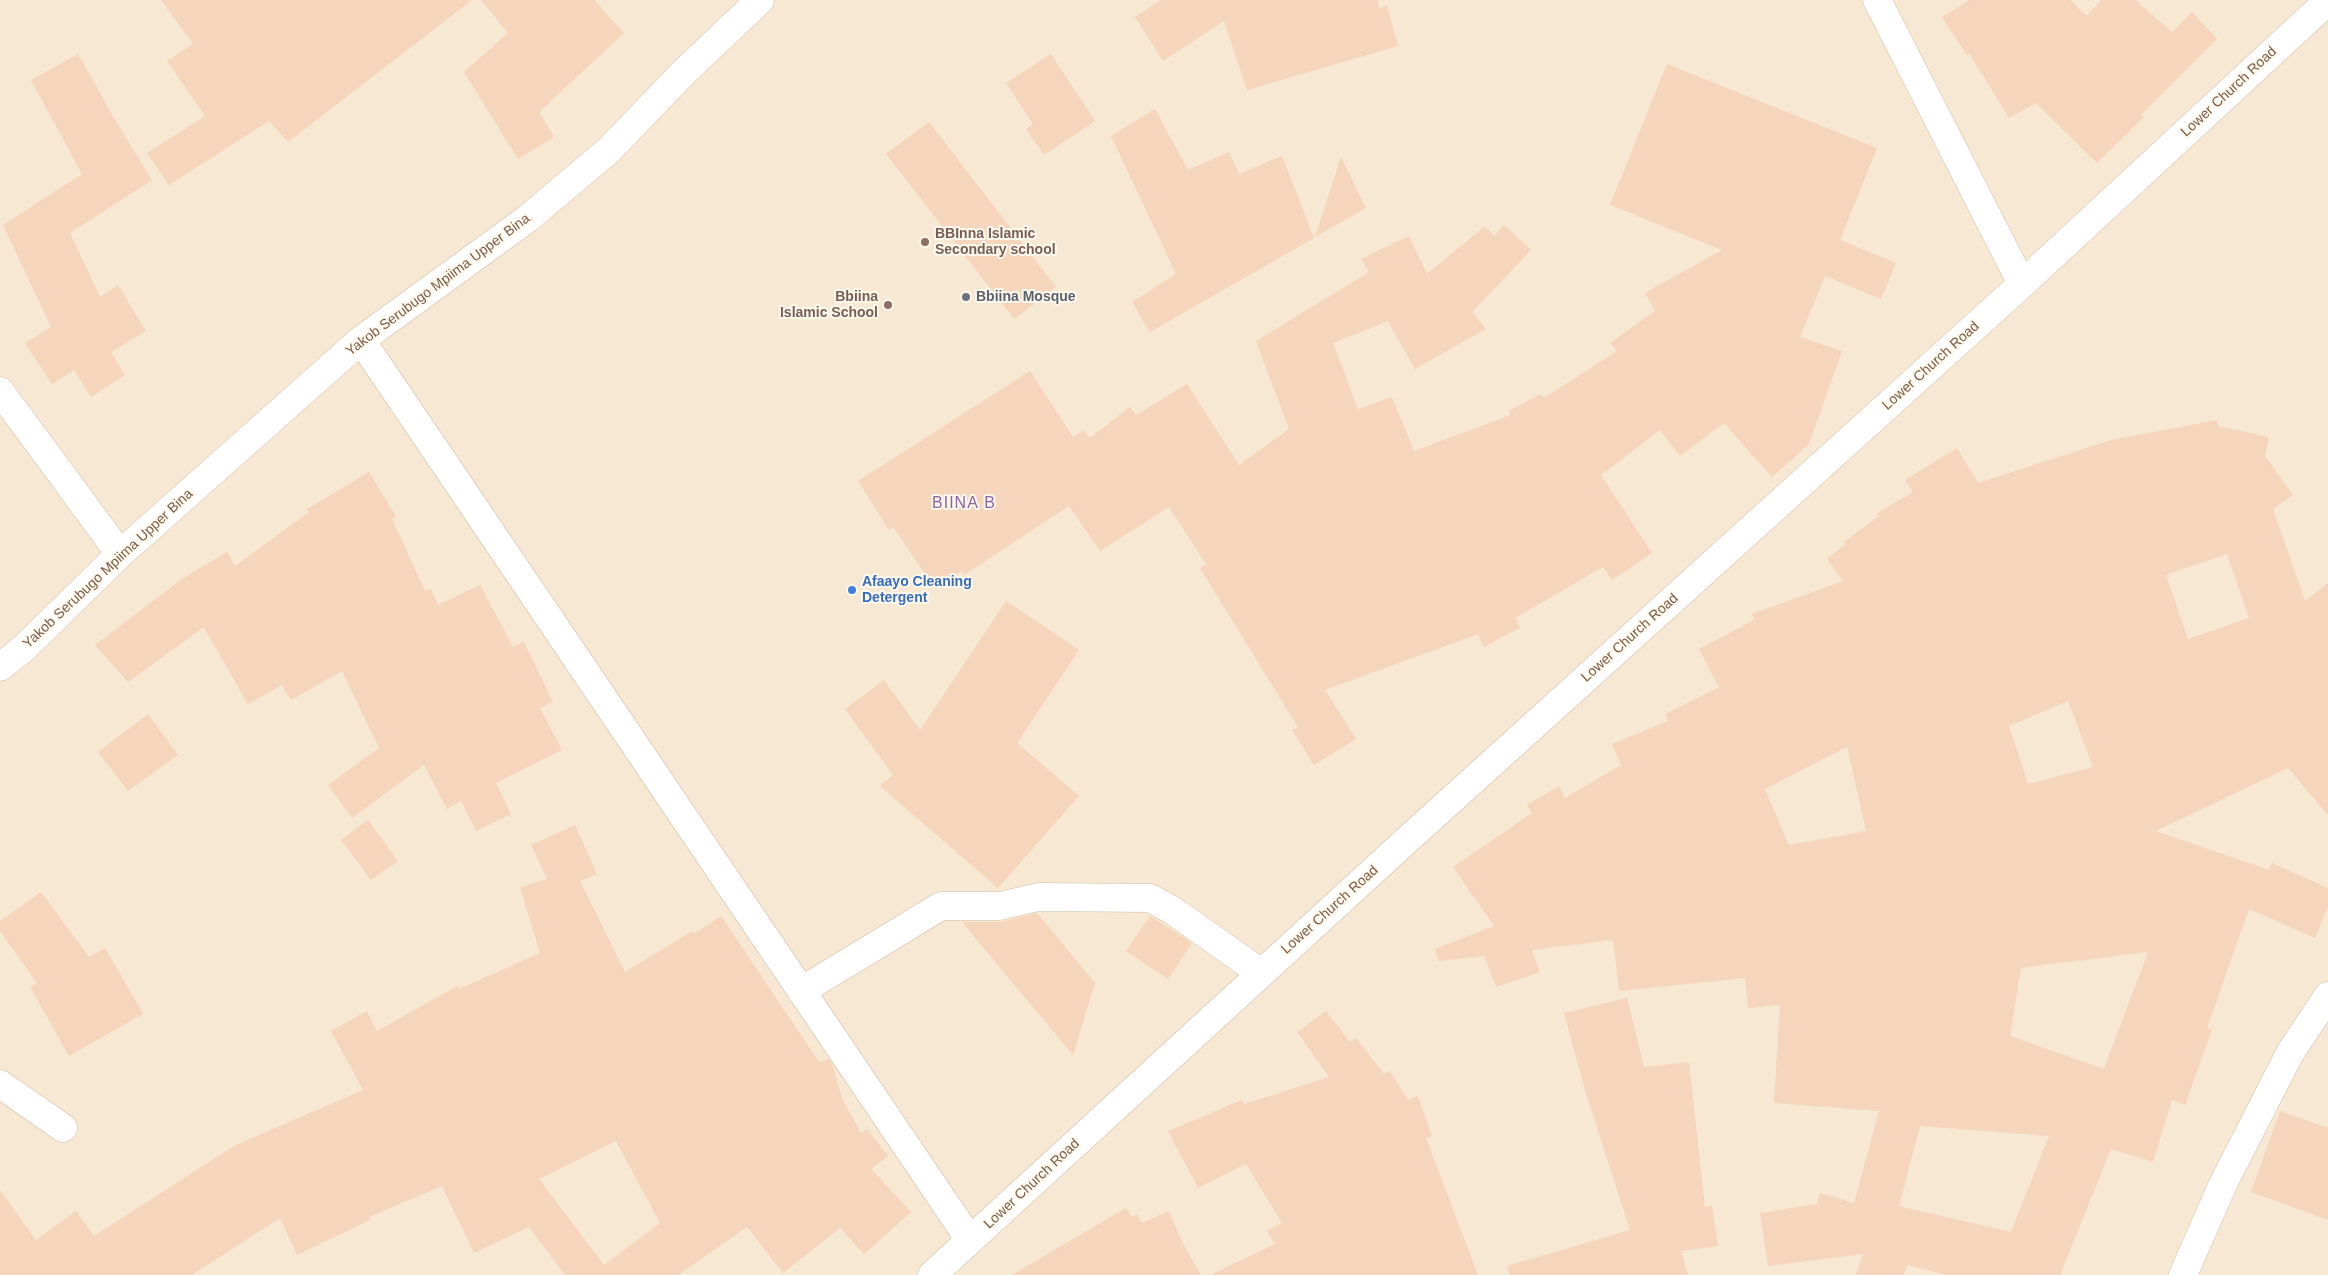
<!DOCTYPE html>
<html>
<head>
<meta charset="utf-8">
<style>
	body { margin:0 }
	canvas { display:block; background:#fef6e5 }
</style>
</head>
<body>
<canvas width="2328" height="1275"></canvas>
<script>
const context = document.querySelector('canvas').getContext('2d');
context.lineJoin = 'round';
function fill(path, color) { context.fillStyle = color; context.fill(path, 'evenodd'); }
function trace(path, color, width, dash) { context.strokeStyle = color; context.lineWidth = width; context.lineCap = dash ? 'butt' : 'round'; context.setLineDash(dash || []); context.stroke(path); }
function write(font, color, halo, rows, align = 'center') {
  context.font = font + ' Arial,sans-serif'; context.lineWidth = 4; context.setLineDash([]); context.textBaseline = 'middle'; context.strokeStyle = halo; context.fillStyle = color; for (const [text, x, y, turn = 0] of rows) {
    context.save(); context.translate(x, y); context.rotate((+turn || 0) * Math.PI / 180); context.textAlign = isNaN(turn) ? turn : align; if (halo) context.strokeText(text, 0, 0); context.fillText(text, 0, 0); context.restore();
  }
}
fill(new Path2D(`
	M 0,0 L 2328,0 L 2328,1275 L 0,1275 Z`), '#f6e8d3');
fill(new Path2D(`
	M 161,0 L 472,0 L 288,142 L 269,121 L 169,185 L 147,153 L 205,116 L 167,61 L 193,44 Z
	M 481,0 L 594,0 L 624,33 L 539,112 L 554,137 L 518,159 L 464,72 L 508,33 Z
	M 1161,0 L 1377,0 L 1379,8 L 1387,6 L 1398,46 L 1247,90 L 1224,21 L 1163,61 L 1135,17 Z
	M 1970,0 L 2070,0 L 2087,16 L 2101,0 L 2135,0 L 2172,32 L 2192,12 L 2217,39 L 2141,115 L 2144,117 L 2097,163 L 2036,103 L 2009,118 L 1969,53 L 1967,55 L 1942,17 Z
	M 78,54 L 118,125 L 152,180 L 70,233 L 100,297 L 118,285 L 146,331 L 111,352 L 125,375 L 91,397 L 74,370 L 52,384 L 25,343 L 51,327 L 3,225 L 82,174 L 31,80 Z
	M 1051,54 L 1095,121 L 1044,155 L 1026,129 L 1033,124 L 1006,83 Z
	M 1667,64 L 1877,148 L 1840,240 L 1896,263 L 1881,299 L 1825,276 L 1800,337 L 1842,351 L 1809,444 L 1772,477 L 1724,423 L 1680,456 L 1660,430 L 1601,475 L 1652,553 L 1612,580 L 1603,567 L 1515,618 L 1520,628 L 1483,647 L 1478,634 L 1325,690 L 1356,739 L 1314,765 L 1292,730 L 1298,727 L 1200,568 L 1206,564 L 1169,507 L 1100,551 L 1069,506 L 964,575 L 961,571 L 935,588 L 893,527 L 889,530 L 858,481 L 1030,371 L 1073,437 L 1083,430 L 1090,438 L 1130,407 L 1136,415 L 1187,384 L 1239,465 L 1289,429 L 1256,341 L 1369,272 L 1361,259 L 1409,236 L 1427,274 L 1485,226 L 1494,236 L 1504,225 L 1531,250 L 1472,312 L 1486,329 L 1415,369 L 1388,321 L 1333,343 L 1358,409 L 1392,397 L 1414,451 L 1511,415 L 1509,411 L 1540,394 L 1544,398 L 1617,351 L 1610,343 L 1655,311 L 1645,293 L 1722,250 L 1610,205 Z
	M 1155,109 L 1188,170 L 1229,152 L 1239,174 L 1282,156 L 1314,238 L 1150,332 L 1132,302 L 1176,274 L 1111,136 Z
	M 929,122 L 1056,287 L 1014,319 L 886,154 Z
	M 1341,157 L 1366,208 L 1315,237 Z
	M 2217,420 L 2218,426 L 2269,437 L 2265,456 L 2293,495 L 2273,509 L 2305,601 L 2328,583 L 2328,815 L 2288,768 L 2156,831 L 2269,870 L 2272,863 L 2328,888 L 2328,907 L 2315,938 L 2249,909 L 2207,1028 L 2212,1030 L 2185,1105 L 2172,1100 L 2153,1162 L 2111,1149 L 2060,1275 L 1947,1275 L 1907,1265 L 1904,1275 L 1856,1275 L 1863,1254 L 1768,1266 L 1760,1213 L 1817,1204 L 1820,1193 L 1854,1203 L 1879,1111 L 1774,1103 L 1780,1005 L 1748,1008 L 1745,978 L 1619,991 L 1613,940 L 1532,950 L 1540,972 L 1496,987 L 1484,956 L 1438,961 L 1435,949 L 1494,926 L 1453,867 L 1532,813 L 1527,805 L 1559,786 L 1565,798 L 1621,765 L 1612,744 L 1668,721 L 1665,714 L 1719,687 L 1699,649 L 1754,620 L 1752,614 L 1843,581 L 1827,559 L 1846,544 L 1844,542 L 1879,516 L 1877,513 L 1913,492 L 1905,480 L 1957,448 L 1978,483 L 2111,440 ZM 2227,554 L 2249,618 L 2188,639 L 2166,575 ZM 2068,701 L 2093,767 L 2028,784 L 2009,726 ZM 1847,747 L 1866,831 L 1789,845 L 1765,789 ZM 2148,952 L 2104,1069 L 2010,1036 L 2021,968 ZM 1920,1126 L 2049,1136 L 2011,1232 L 1899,1206 Z
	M 369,472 L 396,517 L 392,519 L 425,591 L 431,589 L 438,605 L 480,585 L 513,647 L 524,642 L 553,702 L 540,708 L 562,750 L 496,783 L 511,814 L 476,831 L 461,801 L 447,809 L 424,765 L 352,818 L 328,785 L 379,748 L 342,671 L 291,700 L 282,685 L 248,704 L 204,627 L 128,682 L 95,645 L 182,579 L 227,552 L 235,566 L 309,512 L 307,509 Z
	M 1006,601 L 1079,650 L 1017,743 L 1079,796 L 998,888 L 880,786 L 893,775 L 845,709 L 884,680 L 920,730 Z
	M 148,714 L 178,755 L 128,791 L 98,752 Z
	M 368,820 L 398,861 L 371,880 L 341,840 Z
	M 575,825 L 597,874 L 580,881 L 625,972 L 692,931 L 694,934 L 721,916 L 819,1062 L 829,1059 L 833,1066 L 842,1098 L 861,1133 L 867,1129 L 888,1156 L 871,1169 L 911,1212 L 864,1254 L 840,1228 L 783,1273 L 747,1227 L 678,1275 L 565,1275 L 529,1227 L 474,1253 L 442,1186 L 369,1217 L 370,1220 L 297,1255 L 280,1218 L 192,1275 L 0,1275 L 0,1190 L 36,1240 L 76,1211 L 94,1236 L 234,1146 L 363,1090 L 331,1031 L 367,1011 L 377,1031 L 457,986 L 459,989 L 540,953 L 520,887 L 547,879 L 531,845 ZM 616,1141 L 660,1223 L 604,1265 L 539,1179 Z
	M 41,892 L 89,957 L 105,948 L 143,1014 L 69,1056 L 30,987 L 37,983 L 0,931 L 0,921 Z
	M 1037,913 L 1095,983 L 1073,1055 L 962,922 L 1000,922 Z
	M 1150,916 L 1192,943 L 1168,979 L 1126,951 Z
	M 1627,998 L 1644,1067 L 1689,1062 L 1705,1207 L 1712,1206 L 1718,1246 L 1681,1251 L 1688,1275 L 1509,1275 L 1507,1266 L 1630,1230 L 1584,1087 L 1564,1013 Z
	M 1326,1011 L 1350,1042 L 1356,1038 L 1384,1074 L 1390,1071 L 1408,1100 L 1418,1096 L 1432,1136 L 1426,1138 L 1478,1275 L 1210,1275 L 1275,1244 L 1267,1231 L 1282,1223 L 1246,1164 L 1198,1188 L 1168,1131 L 1242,1100 L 1244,1104 L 1329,1077 L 1297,1032 Z
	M 2280,1111 L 2328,1128 L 2328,1220 L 2251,1192 Z
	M 1126,1208 L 1132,1217 L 1137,1214 L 1142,1223 L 1169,1211 L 1184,1246 L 1201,1275 L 1012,1275 Z`), '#f5d5bb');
const minor = new Path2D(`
	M 1877,0 L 2022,284
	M 361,340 L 970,1240
	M 0,391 L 120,554
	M 0,667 L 24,648 L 120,554 L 361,340 L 527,219 L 609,150 L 683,73 L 760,0
	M 801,991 L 941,906 L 1000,906 L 1038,897 L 1150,898 L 1172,910 L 1261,973
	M 0,1084 L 63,1128
	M 932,1275 L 1407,840 L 2022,284 L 2328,1
	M 2183,1275 L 2223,1184 L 2290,1053 L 2328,996`);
trace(minor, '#d0beaa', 29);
trace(minor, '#fff', 28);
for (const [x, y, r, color] of [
	[925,242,5,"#8d6e63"],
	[966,297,5,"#6b7280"],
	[888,305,5,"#8d6e63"],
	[852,590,5,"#3f7fe0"]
]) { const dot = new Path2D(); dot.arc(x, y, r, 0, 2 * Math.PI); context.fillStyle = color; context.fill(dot); trace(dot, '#fff9ed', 2); }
write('14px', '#795c48', '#fff9ed', [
	["Lower Church Road",2229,92,-43],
	["Yakob Serubugo Mpiima Upper Bina",438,285,-37],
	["Lower Church Road",1931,366,-42],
	["Yakob Serubugo Mpiima Upper Bina",108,569,-43],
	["Lower Church Road",1630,638,-42],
	["Lower Church Road",1330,910,-42],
	["Lower Church Road",1032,1184,-43]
]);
write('bold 14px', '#785e54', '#fff9ed', [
	["BBInna Islamic",935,234],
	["Secondary school",935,250],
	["Bbiina",878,297,"right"],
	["Islamic School",878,313,"right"]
], 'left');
write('bold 14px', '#5b616d', '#fff9ed', [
	["Bbiina Mosque",976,297]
], 'left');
write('bold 14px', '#366cbe', '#fff9ed', [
	["Afaayo Cleaning",862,582],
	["Detergent",862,598]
], 'left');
context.letterSpacing = '1px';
write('16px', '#8d639d', '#fff9ed', [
	["BIINA B",964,504]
]);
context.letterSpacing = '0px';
</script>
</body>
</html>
